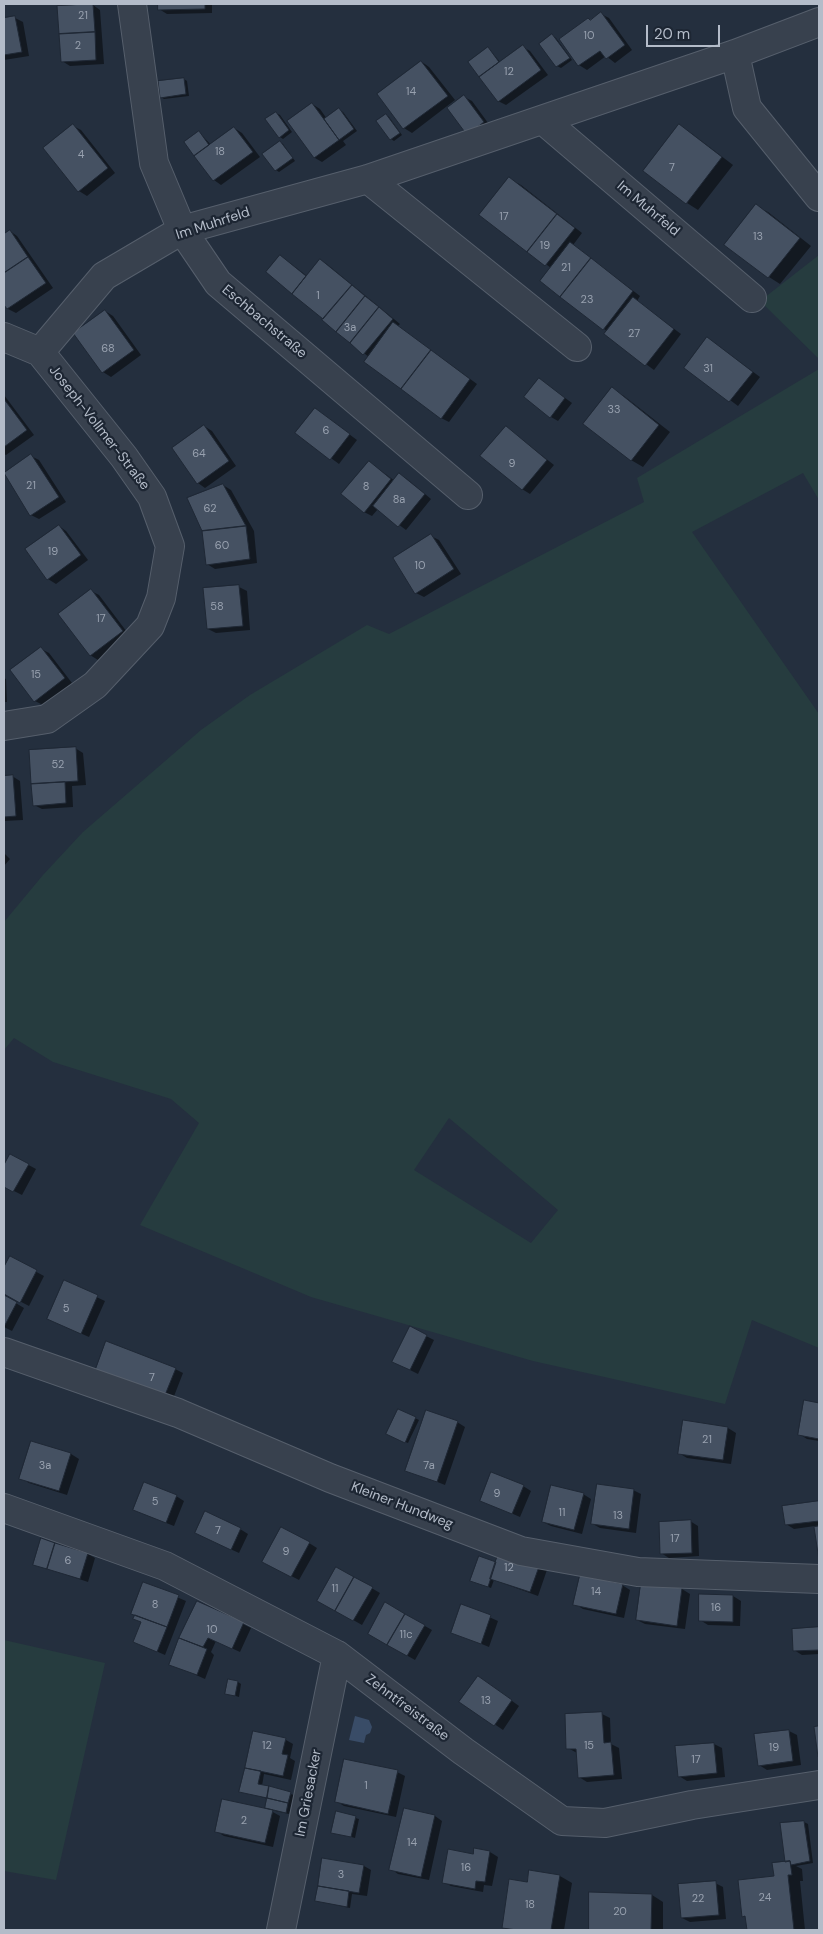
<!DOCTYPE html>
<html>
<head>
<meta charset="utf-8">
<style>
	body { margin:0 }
	#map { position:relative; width:823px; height:1934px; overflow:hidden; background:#242f3e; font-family:"DM Sans",sans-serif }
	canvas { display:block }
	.frame { position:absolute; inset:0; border:5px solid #b4bcc9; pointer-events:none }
	.scale { position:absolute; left:646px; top:25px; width:74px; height:22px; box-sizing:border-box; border:2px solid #b4bcc9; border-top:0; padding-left:6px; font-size:15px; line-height:18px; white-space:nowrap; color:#b4bcc9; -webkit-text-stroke:4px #1d2633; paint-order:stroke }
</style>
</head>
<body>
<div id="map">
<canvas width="823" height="1934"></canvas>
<div class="frame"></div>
<div class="scale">20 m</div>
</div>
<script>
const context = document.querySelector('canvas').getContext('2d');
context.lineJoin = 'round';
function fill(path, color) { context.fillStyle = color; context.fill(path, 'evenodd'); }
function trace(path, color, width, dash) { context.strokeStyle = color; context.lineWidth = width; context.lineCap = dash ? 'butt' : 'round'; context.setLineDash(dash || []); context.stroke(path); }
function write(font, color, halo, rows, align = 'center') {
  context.font = font + ' "DM Sans",sans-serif'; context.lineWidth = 4.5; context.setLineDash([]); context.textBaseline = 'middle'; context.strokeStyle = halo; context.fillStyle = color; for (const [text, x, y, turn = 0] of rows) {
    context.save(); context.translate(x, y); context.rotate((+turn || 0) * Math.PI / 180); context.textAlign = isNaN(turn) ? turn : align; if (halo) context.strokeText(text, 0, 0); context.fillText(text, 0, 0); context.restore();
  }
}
fill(new Path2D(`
	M 819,255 L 819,359 L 760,301 Z
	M 819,369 L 819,500 L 803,473 L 692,532 L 819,714 L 819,1348 L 752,1320 L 725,1404 L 533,1361 L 311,1297 L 140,1225 L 199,1123 L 171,1099 L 53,1062 L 14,1038 L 4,1050 L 4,922 L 43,875 L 83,832 L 201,730 L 250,695 L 367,625 L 389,634 L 644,502 L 637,478 ZM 449,1118 L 558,1210 L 531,1243 L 414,1170 Z
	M 4,1640 L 105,1663 L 56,1880 L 4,1871 Z`), '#263c3f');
fill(new Path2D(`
	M 355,1716 L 369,1720 L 372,1727 L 370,1733 L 366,1735 L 364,1743 L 349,1740 Z`), '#394c67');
fill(new Path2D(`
	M 159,4 L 212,4 L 212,13 L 167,14 L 159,9 Z
	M 93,5 L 100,10 L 104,64 L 70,66 L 62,61 Z
	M 601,14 L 609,18 L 632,50 L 615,63 L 606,56 L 587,70 L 579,65 L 560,40 Z
	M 15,18 L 23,22 L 29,56 L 4,60 L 4,19 Z
	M 552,36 L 556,38 L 572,60 L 561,68 L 557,66 L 541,44 Z
	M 523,47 L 530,51 L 548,75 L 506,105 L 498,101 L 470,62 L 489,49 L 501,63 Z
	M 422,62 L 429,67 L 455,100 L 412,133 L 404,128 Z
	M 184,79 L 187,81 L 189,96 L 164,99 L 161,97 Z
	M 464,97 L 472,101 L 491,127 L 475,139 Z
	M 312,104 L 320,109 L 327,119 L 339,110 L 343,112 L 357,131 L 343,141 L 346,145 L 322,162 L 315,158 Z
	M 276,113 L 280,115 L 292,132 L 283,139 L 280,137 Z
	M 386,115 L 389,117 L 402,135 L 394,141 L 391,139 L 378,121 Z
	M 73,126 L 81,130 L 115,173 L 87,196 L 79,191 Z
	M 680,126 L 691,133 L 733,165 L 698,210 L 687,203 L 645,171 Z
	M 234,128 L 242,133 L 260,157 L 221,185 L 214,180 L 185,142 L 199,132 L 211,145 Z
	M 280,142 L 283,144 L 295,161 L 279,172 L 276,170 Z
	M 510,179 L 521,185 L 582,233 L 573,245 L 640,296 L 637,301 L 681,334 L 654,370 L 605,334 L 607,331 L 604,329 L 551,268 L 481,215 Z
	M 756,206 L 768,212 L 811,246 L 780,284 L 769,277 L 726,244 Z
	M 10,231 L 17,236 L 53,288 L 16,313 L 8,309 L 4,302 L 4,235 Z
	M 281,256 L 307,276 L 321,260 L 328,265 L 400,324 L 398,326 L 477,384 L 449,422 L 441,418 L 268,272 Z
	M 105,311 L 113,316 L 141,355 L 111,377 L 103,372 Z
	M 708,338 L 760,377 L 738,406 L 686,367 Z
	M 539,379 L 572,403 L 558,421 L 551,417 Z
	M 612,389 L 624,396 L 670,432 L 643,467 L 631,460 Z
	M 4,395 L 34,435 L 6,455 L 4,454 Z
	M 315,409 L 357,440 L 339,464 L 297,433 Z
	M 204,426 L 212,431 L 236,466 L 205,488 L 198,483 Z
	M 506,427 L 554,465 L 530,494 L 522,489 Z
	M 31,456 L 39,460 L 66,502 L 39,519 L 31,515 Z
	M 369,462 L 395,481 L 400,475 L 407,479 L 431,499 L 406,530 L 378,509 L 372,516 L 364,512 Z
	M 223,485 L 231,490 L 254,531 L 257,563 L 215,569 L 207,564 Z
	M 59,526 L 66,531 L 88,560 L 56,584 L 48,579 Z
	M 431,536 L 439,540 L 461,574 L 424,597 L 416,593 Z
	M 239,587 L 247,591 L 250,630 L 216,633 L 208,629 Z
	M 91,591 L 99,595 L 130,636 L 98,660 L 90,655 Z
	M 41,649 L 49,653 L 72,683 L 43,705 L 35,701 Z
	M 4,678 L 6,679 L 7,702 L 4,702 Z
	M 75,748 L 83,753 L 86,785 L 72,786 L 73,807 L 42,809 L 34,805 L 30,752 Z
	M 12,776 L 20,781 L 23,820 L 4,821 L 4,777 Z
	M 4,853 L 10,859 L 4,866 Z
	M 10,1155 L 36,1169 L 22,1195 L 4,1186 L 4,1167 Z
	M 10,1258 L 44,1276 L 29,1306 L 4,1293 L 4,1270 Z
	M 64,1282 L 105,1301 L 89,1337 L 48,1319 Z
	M 4,1296 L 24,1308 L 12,1331 L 4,1327 Z
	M 410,1328 L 434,1340 L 418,1374 L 402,1366 Z
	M 175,1369 L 183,1373 L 171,1404 L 103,1378 Z
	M 805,1401 L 819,1404 L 819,1441 L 807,1439 L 799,1434 Z
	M 398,1410 L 419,1420 L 408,1443 L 391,1436 Z
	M 457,1422 L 465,1427 L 445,1485 L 407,1470 Z
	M 684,1422 L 728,1428 L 736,1433 L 731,1464 L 687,1458 L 679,1453 Z
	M 32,1442 L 71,1454 L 79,1459 L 67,1495 L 29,1483 L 21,1478 Z
	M 523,1486 L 531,1491 L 520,1517 L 481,1500 Z
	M 633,1490 L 641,1494 L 636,1533 L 600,1528 L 593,1524 Z
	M 583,1494 L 591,1499 L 582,1534 L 551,1526 L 543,1522 Z
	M 176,1496 L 184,1501 L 174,1526 L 143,1514 Z
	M 819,1502 L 819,1554 L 815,1526 L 794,1529 L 786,1524 Z
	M 690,1521 L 698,1526 L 699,1556 L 669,1558 L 661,1553 Z
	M 240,1529 L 248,1534 L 239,1553 L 204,1537 Z
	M 309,1543 L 317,1548 L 299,1580 L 272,1566 Z
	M 88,1554 L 95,1558 L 88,1582 L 52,1570 Z
	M 497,1563 L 548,1567 L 538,1596 L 494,1580 L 491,1588 L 475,1582 Z
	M 337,1568 L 380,1593 L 362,1625 L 318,1600 Z
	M 144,1583 L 186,1601 L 165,1655 L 135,1642 L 142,1623 L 135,1618 Z
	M 622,1585 L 630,1590 L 624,1618 L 583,1609 L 575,1604 Z
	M 682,1589 L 690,1594 L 685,1629 L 645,1624 L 637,1620 Z
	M 733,1596 L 741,1601 L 740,1626 L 708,1625 L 700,1620 Z
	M 198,1602 L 251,1628 L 240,1652 L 216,1641 L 211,1652 L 214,1655 L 205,1679 L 171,1664 Z
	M 386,1604 L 432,1630 L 415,1660 L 369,1634 Z
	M 462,1605 L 498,1621 L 489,1647 L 452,1632 Z
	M 819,1628 L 819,1654 L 802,1655 L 794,1650 L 793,1630 Z
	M 238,1682 L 241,1684 L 239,1697 L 226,1693 Z
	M 486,1682 L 519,1706 L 503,1730 L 461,1701 Z
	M 602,1714 L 610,1718 L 611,1744 L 619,1748 L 622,1779 L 587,1782 L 579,1777 L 577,1753 L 568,1748 Z
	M 789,1731 L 797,1735 L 801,1765 L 767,1770 L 759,1765 Z
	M 254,1732 L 286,1740 L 293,1744 L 290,1758 L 295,1761 L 291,1780 L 264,1774 L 262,1786 L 294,1795 L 289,1814 L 271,1810 L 266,1808 L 268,1799 L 241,1791 Z
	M 714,1744 L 722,1748 L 725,1777 L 687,1781 L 679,1776 L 677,1747 Z
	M 397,1772 L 405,1776 L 396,1817 L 344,1806 L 336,1801 Z
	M 271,1811 L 280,1816 L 273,1847 L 224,1836 L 216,1831 Z
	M 337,1813 L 359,1819 L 355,1838 L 333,1832 Z
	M 435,1816 L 442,1821 L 429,1880 L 398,1874 L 391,1869 Z
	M 804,1822 L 808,1824 L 813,1863 L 796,1866 L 802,1869 L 803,1881 L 800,1881 L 805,1930 L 748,1930 L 747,1918 L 743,1916 L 786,1863 L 782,1824 Z
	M 475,1849 L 490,1852 L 498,1857 L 492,1886 L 484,1885 L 483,1892 L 451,1886 L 443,1882 L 474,1856 Z
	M 364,1866 L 371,1870 L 367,1896 L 352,1894 L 350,1908 L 316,1901 Z
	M 560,1876 L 572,1883 L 564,1930 L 508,1930 L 503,1927 L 528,1884 Z
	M 715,1883 L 723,1887 L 726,1919 L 690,1922 L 682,1918 Z
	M 590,1893 L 652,1895 L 663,1902 L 663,1930 L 590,1930 Z`), '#0007');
const building = new Path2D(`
	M 93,4 L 95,32 L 59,34 L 57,6 Z
	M 158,4 L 205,4 L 205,9 L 158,10 Z
	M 601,12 L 625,45 L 606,59 L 600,51 L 578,66 L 559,39 L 588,18 L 590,20 Z
	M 15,16 L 22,52 L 4,55 L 4,18 Z
	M 95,32 L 96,60 L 61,62 L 59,34 Z
	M 552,34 L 570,58 L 556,67 L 539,44 Z
	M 523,45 L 541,70 L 498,102 L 479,77 Z
	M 488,47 L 499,62 L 479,77 L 468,62 Z
	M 421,61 L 448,96 L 403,129 L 377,94 Z
	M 184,78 L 186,94 L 160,98 L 158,81 Z
	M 464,95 L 484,122 L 467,135 L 447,108 Z
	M 312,103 L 339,140 L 314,158 L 287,121 Z
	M 339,108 L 354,129 L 339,140 L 324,119 Z
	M 276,112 L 289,130 L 279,138 L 265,119 Z
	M 386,114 L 400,133 L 390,140 L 376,121 Z
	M 73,124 L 108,168 L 78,192 L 43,148 Z
	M 679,124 L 722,157 L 686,204 L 643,171 Z
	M 234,127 L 253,152 L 213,181 L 194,156 Z
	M 199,131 L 209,145 L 194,156 L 184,142 Z
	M 280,141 L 293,158 L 275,171 L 262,154 Z
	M 509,177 L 557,214 L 527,252 L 479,215 Z
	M 756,204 L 800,238 L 768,278 L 724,245 Z
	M 557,214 L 575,228 L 545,266 L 527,252 Z
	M 10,230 L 28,257 L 4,273 L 4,234 Z
	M 570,242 L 591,258 L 560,297 L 540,281 Z
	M 280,255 L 306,276 L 292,294 L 266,272 Z
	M 28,257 L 46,283 L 7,309 L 4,305 L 4,273 Z
	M 591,258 L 633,291 L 603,330 L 560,297 Z
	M 320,259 L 352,285 L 323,319 L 292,294 Z
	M 352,285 L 365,296 L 336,332 L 322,320 Z
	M 365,296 L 379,307 L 350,343 L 336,332 Z
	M 633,297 L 674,329 L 645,366 L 604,334 Z
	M 379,307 L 393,319 L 363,355 L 350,343 Z
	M 105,310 L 134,350 L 102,373 L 73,333 Z
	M 393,322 L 431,350 L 401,389 L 364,362 Z
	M 707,337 L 753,372 L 729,402 L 684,368 Z
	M 431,350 L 470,379 L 441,419 L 401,389 Z
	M 539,378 L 565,398 L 550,418 L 524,397 Z
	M 612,387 L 659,425 L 631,461 L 583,424 Z
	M 4,399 L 27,430 L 4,447 Z
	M 315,408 L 350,434 L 330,460 L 295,433 Z
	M 204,425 L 229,461 L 197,484 L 172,448 Z
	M 506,426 L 547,460 L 522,490 L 480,456 Z
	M 31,454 L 59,497 L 30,516 L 4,473 Z
	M 369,461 L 391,479 L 364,513 L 341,494 Z
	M 399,473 L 425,494 L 398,527 L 373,506 Z
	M 223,484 L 246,526 L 202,531 L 187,498 Z
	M 59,525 L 81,555 L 47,580 L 25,549 Z
	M 246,526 L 250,559 L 206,565 L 202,531 Z
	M 431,534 L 454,569 L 415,594 L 393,558 Z
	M 239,585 L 243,626 L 207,629 L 203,588 Z
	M 91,589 L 123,631 L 90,656 L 58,614 Z
	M 41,647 L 65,678 L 34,702 L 10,670 Z
	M 76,747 L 78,781 L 31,784 L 29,750 Z
	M 13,775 L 16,816 L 4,817 L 4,776 Z
	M 65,782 L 66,803 L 33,806 L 31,784 Z
	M 10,1154 L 29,1164 L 13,1192 L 4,1187 L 4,1165 Z
	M 10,1256 L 37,1270 L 20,1303 L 4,1294 L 4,1267 Z
	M 64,1280 L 98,1295 L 81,1334 L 47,1319 Z
	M 4,1295 L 17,1302 L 4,1327 Z
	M 410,1326 L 427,1335 L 410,1370 L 392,1362 Z
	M 106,1341 L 176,1368 L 163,1400 L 94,1374 Z
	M 804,1400 L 819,1403 L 819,1439 L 798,1435 Z
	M 398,1409 L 416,1417 L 405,1443 L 386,1434 Z
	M 426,1410 L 458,1421 L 437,1482 L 405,1471 Z
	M 683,1420 L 728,1427 L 723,1460 L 678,1454 Z
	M 31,1441 L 71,1453 L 59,1491 L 19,1479 Z
	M 491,1472 L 524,1485 L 512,1514 L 480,1501 Z
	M 144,1482 L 177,1495 L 166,1523 L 133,1510 Z
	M 597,1484 L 634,1489 L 629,1529 L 591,1524 Z
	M 551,1485 L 584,1493 L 574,1530 L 542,1522 Z
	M 819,1501 L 819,1521 L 785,1525 L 782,1506 Z
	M 205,1511 L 241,1528 L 231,1550 L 195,1533 Z
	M 691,1520 L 692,1553 L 660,1554 L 659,1522 Z
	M 819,1526 L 819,1560 L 814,1527 Z
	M 281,1527 L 310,1542 L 291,1577 L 262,1562 Z
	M 41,1538 L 55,1543 L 47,1569 L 33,1565 Z
	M 55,1543 L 88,1553 L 80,1579 L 47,1569 Z
	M 500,1548 L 541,1561 L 530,1592 L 490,1579 Z
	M 479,1556 L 496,1562 L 488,1587 L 470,1581 Z
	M 336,1567 L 354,1577 L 335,1611 L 317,1601 Z
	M 580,1575 L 623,1584 L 616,1614 L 573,1605 Z
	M 354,1577 L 373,1587 L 353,1621 L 335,1611 Z
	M 143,1582 L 179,1595 L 167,1627 L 131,1614 Z
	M 641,1583 L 682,1588 L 677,1626 L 636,1620 Z
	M 699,1594 L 733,1595 L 733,1622 L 699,1621 Z
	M 197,1601 L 244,1622 L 232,1649 L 208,1638 L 203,1647 L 179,1638 Z
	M 385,1602 L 405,1614 L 387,1645 L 368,1634 Z
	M 461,1604 L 491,1615 L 481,1644 L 451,1633 Z
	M 405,1614 L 425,1625 L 407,1656 L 387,1645 Z
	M 135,1615 L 167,1627 L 157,1652 L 133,1642 L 141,1622 L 133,1619 Z
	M 819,1627 L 819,1650 L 793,1651 L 792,1629 Z
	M 179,1638 L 207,1649 L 197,1675 L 169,1665 Z
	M 478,1676 L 512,1700 L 494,1726 L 459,1702 Z
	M 228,1679 L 238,1681 L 235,1696 L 225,1694 Z
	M 602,1712 L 604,1743 L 611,1742 L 614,1775 L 578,1778 L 576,1749 L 566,1749 L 565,1714 Z
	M 819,1726 L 819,1757 L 818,1757 L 814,1727 Z
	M 789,1730 L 793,1761 L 758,1766 L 754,1734 Z
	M 253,1731 L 286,1738 L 282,1754 L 288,1755 L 283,1776 L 245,1768 Z
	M 714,1743 L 717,1773 L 678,1777 L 675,1746 Z
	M 344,1759 L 398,1770 L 388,1814 L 335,1802 Z
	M 245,1768 L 261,1771 L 258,1784 L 269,1786 L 267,1798 L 239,1792 Z
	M 269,1786 L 291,1792 L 288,1803 L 267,1798 Z
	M 267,1798 L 288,1803 L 286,1813 L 265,1808 Z
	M 222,1799 L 273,1810 L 265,1843 L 215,1832 Z
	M 404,1808 L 435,1815 L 421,1877 L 389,1870 Z
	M 336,1811 L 356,1816 L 351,1837 L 331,1833 Z
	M 804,1821 L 810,1861 L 791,1865 L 790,1861 L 785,1862 L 780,1823 Z
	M 474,1848 L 490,1851 L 485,1882 L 476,1881 L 475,1889 L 442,1883 L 448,1849 L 473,1854 Z
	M 322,1858 L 364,1865 L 359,1893 L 318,1886 Z
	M 790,1861 L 792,1875 L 788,1875 L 794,1930 L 747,1930 L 745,1916 L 742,1917 L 738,1880 L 774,1876 L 772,1863 Z
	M 529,1870 L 560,1875 L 551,1930 L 517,1930 L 502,1928 L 509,1879 L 527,1882 Z
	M 716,1881 L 719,1915 L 681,1918 L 678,1884 Z
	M 318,1886 L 349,1891 L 347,1907 L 315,1901 Z
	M 589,1892 L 652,1894 L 651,1930 L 589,1930 Z`);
fill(building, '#455162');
trace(building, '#1f2835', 1);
const minor = new Path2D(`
	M 132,4 L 154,163 L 182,230 L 218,283 L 468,495
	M 735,54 L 747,108 L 819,197
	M 543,120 L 752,298
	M 368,179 L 577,347
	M 4,337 L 40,352 L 124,457 L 152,497 L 170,546 L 161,598 L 150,626 L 95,685 L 47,719 L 4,726
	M 40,352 L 104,276 L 182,230 L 368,179 L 735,54 L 819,22
	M 4,1352 L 178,1413 L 330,1478 L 521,1551 L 638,1572 L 819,1579
	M 4,1508 L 165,1566 L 337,1655 L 463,1751 L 562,1821 L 605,1823 L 692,1805 L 819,1785
	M 281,1930 L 337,1655`);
trace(minor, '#565f6c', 30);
trace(minor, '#38414e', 28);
write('11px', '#98a1af', null, [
	["21",83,16],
	["10",589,36],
	["2",78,46],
	["12",509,72],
	["14",411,92],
	["18",220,152],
	["4",81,155],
	["7",672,168],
	["17",504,217],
	["13",758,237],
	["19",545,246],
	["21",566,268],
	["1",318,296],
	["23",587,300],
	["3a",350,328],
	["27",634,334],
	["68",108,349],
	["31",708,369],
	["33",614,410],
	["6",326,431],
	["64",199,454],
	["9",512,464],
	["21",31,486],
	["8",366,487],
	["8a",399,500],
	["62",210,509],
	["60",222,546],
	["19",53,552],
	["10",420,566],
	["58",217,607],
	["17",101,619],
	["15",36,675],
	["52",58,765],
	["5",66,1309],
	["7",152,1378],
	["21",707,1440],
	["3a",45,1466],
	["7a",429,1466],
	["9",497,1494],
	["5",155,1502],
	["11",562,1513],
	["13",618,1516],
	["7",218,1531],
	["17",675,1539],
	["9",286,1552],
	["6",68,1561],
	["12",509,1568],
	["11",335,1589],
	["14",596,1592],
	["8",155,1605],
	["16",716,1608],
	["10",212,1630],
	["11c",406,1635],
	["13",486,1701],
	["12",267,1746],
	["15",589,1746],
	["19",774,1748],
	["17",696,1760],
	["1",366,1786],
	["2",244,1821],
	["14",412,1843],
	["16",466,1868],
	["3",341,1875],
	["24",765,1898],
	["22",698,1899],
	["18",530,1905],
	["20",620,1912]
]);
write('14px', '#b4bcc9', '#1d2633', [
	["Im Muhrfeld",648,209,40],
	["Im Muhrfeld",213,224,-18],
	["Eschbachstraße",264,322,40],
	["Joseph-Vollmer-Straße",99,428,52],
	["Kleiner Hundweg",402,1506,21],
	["Zehntfreistraße",407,1708,37],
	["Im Griesacker",309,1793,-79]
]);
</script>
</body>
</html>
